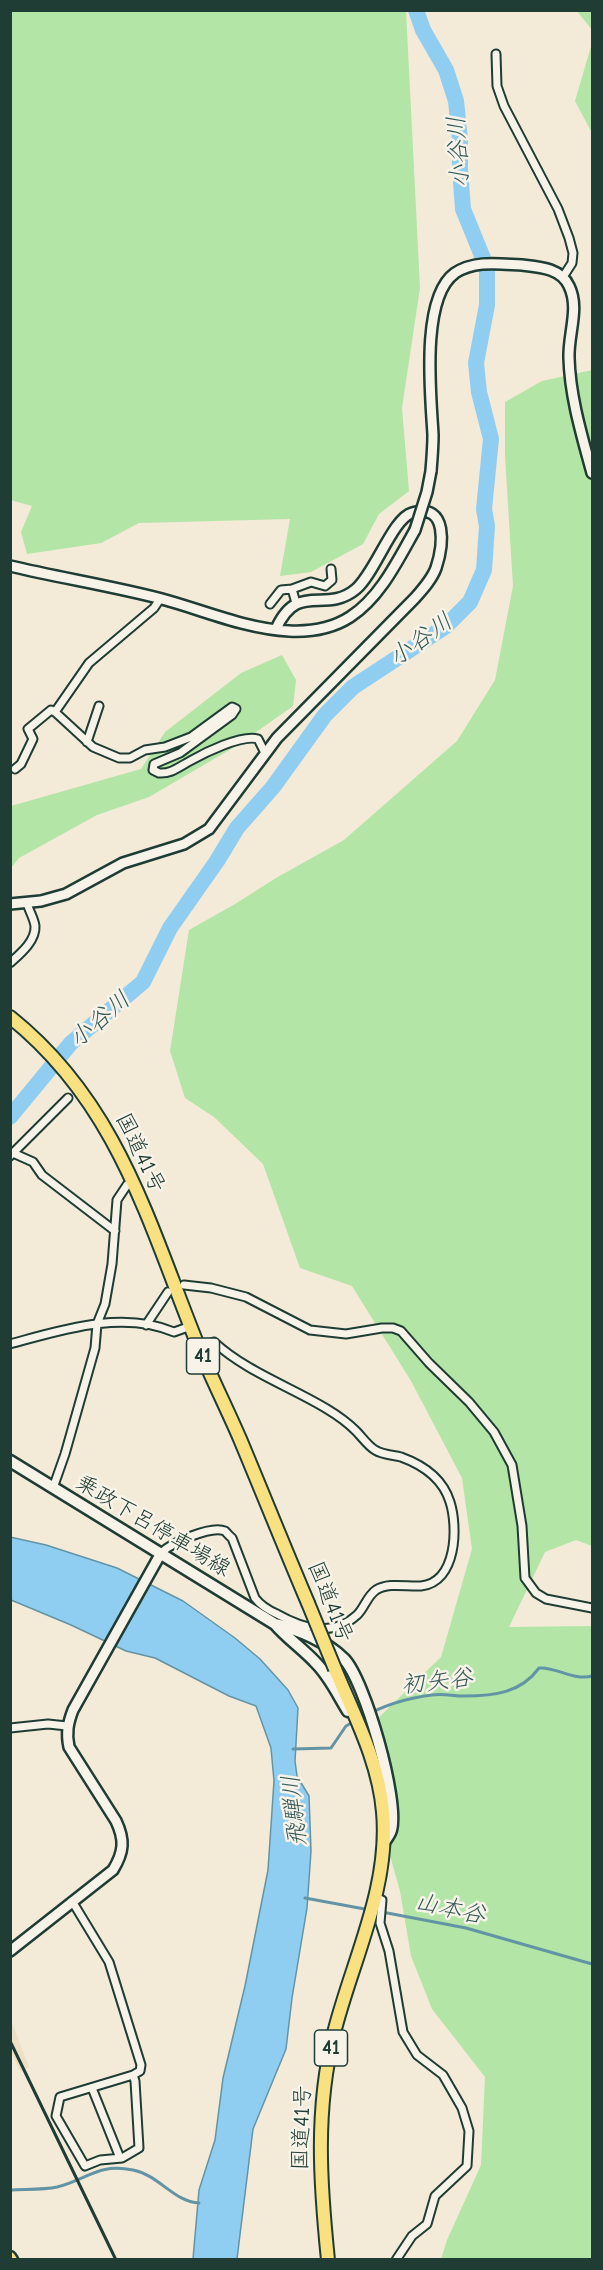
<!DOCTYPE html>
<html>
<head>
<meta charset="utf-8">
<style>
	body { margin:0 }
	#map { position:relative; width:603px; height:2270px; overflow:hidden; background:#f3ead8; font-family:"Comic Neue",sans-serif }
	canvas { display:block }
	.frame { position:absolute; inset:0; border:12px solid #1f3d34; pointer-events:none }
</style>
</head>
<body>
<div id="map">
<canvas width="603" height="2270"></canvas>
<div class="frame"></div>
</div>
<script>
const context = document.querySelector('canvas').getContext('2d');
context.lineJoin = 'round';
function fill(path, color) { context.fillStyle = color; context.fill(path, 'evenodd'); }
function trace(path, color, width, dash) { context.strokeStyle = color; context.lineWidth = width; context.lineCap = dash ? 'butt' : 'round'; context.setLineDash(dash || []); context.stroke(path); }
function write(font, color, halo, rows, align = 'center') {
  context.font = font + ' "Comic Neue","Klee One",sans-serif'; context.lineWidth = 5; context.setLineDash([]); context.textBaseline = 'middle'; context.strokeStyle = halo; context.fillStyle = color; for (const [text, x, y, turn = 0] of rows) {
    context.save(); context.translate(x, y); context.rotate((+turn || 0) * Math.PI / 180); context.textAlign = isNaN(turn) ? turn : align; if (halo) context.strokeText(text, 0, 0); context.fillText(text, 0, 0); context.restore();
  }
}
fill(new Path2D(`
	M 11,2020 L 29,2067 L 20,2071 L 11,2052 Z`), '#eee0c5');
fill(new Path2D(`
	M 11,10 L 406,11 L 420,288 L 402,408 L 409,491 L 379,514 L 363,544 L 311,572 L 280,576 L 290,519 L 139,523 L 101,543 L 27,554 L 21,532 L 32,506 L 10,500 Z
	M 577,11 L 592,11 L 592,30 Z
	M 592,43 L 592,133 L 575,101 Z
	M 592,370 L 592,1546 L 576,1540 L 545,1552 L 509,1627 L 592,1626 L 592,2259 L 441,2259 L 447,2240 L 481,2165 L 485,2077 L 432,2009 L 411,1956 L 400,1891 L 387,1845 L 365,1731 L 441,1657 L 472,1549 L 462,1478 L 411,1381 L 352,1286 L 300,1268 L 263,1164 L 214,1117 L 185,1098 L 170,1051 L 189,930 L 235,904 L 276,878 L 344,840 L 457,741 L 495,680 L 513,586 L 505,456 L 505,402 L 542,381 Z
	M 282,655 L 296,680 L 293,706 L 238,745 L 149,797 L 97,815 L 19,858 L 11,868 L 11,806 L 141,769 L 165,732 L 241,673 Z`), '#b3e5a6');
const water = new Path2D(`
	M 10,1537 L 46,1545 L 117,1568 L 183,1601 L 235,1638 L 260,1659 L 288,1690 L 298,1708 L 295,1761 L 297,1776 L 309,1796 L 311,1851 L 307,1908 L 292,1998 L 286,2049 L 253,2129 L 237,2259 L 193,2259 L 199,2190 L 215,2140 L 223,2078 L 245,1986 L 268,1870 L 274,1781 L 271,1748 L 256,1706 L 229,1696 L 155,1658 L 126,1651 L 71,1625 L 11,1600 Z`);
fill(water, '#90cef1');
trace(water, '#6394a5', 1.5);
trace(new Path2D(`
	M 361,1718 C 382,1706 407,1698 432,1695 C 442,1693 453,1696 464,1696 C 494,1696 521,1693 539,1668 C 558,1667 573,1681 592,1676
	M 293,1749 L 331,1748 L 346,1726 L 355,1721
	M 305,1898 L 370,1910
	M 382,1912 L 466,1928 L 592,1964
	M 10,2190 C 25,2189 43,2190 57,2187 C 89,2179 97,2163 133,2170 C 159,2175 174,2202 199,2203`), '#6394a5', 3);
trace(new Path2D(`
	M 10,1117 L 71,1043 L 143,982 L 170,928 L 217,861 L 237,828 L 273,787 L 325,715 L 353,687 L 446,626 L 470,602 L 484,570 L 487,526 L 484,509 L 491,439 L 479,392 L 476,363 L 487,305 L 487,268 L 463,209 L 460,169 L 460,140 L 456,101 L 446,70 L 423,30 L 416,10`), '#90cef1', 16);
const minor = new Path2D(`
	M 496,54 L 497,86 L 504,106 L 558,209 L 569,238 L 573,253 L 572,263 L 563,277
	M 160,599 L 154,608 L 89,663 L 55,712 L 93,747 L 119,758 L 130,758 L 145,750 L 165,747 L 191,737 L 232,707 L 236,709 L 232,715 L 180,753 L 154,764 L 153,770 L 159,773 C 171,774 179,767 190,761 C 204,753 242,734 258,739 L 265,753
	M 296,603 L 292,589 L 311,582 L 325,586 L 332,580 L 331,569
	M 270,604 L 281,590 L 292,589
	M 87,742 L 99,706
	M 15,769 L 21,764 L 33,739 L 28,729 L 51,710 L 55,712
	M 10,963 C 20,954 36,941 35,926 C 34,918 29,911 27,903
	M 13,1153 L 33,1162 L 42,1175 L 115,1231
	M 10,1156 L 68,1098
	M 184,1285 L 211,1288 L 246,1297 L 310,1330 L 346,1334 L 382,1328 L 393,1328 L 401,1331 L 429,1363 L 469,1402 L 494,1432 L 512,1465 L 522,1526 L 525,1578 L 536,1593 L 546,1599 L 592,1608
	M 146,1325 L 168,1292
	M 10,1344 C 62,1330 122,1310 174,1332 L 191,1326
	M 53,1488 L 65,1454 L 95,1348 L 97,1324 L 105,1304 L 112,1264 L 117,1200 L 127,1185 L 133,1182
	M 161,1553 C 171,1543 211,1525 225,1531 C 227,1533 229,1536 232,1538 L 255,1598 C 261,1606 268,1610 277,1614 C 302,1628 332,1638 357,1615 C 364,1609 367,1596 376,1590 C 389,1582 407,1587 421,1586 C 457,1582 458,1527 450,1502 C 443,1479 423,1465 401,1457 C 393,1455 383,1455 375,1450 C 368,1446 362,1437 356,1431 C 348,1423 337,1415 327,1409 C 289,1386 247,1372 214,1342 L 199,1347
	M 10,1728 L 48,1724 L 67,1726
	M 374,1897 L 382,1900 L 380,1923 L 389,1951 L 403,2032 L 417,2055 L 443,2075 L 462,2108 L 469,2131 L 467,2166 L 435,2196 L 427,2224 L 412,2236 L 396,2260
	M 72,1901 L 109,1962 L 141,2065 L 140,2071 L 133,2075 L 60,2097 L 56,2116 L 85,2166 L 100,2160 L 122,2158 L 139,2148 L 135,2081 L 133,2075
	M 92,2088 L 120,2158`);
const tertiary = new Path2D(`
	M 431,471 C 432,459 433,447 433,435 C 431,397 420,298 455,273 C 475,260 499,264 522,265 C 539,267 561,268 569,286 C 580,308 568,334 569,358 C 570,397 582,436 592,473
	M 10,566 C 61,578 112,586 162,599 C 203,610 246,629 289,631 C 310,632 333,628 350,617 C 380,598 398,560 415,530
	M 10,904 L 41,901 L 66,894 L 123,863 L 184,844 L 209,829 L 277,738 L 415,598 C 423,589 432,579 436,568 C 443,547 449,502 412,513 C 393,518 375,573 356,589 C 325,615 298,580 276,629
	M 10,1951 L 113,1870 C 124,1852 125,1840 116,1821 L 69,1747 C 66,1733 68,1723 73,1710 L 161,1553`);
const secondary = new Path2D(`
	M 10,1461 L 275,1624 C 287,1638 303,1649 316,1663 C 330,1677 338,1695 348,1711
	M 275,1624 C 298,1629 327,1642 344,1659 C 365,1681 399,1800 391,1830 C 390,1834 387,1838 384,1842`);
const primary = new Path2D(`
	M 10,2257 L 12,2260`);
const trunk = new Path2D(`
	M 10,1017 C 119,1104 149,1225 199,1348 C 212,1379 227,1409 240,1439 C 263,1494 285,1549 308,1603
	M 328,2260 C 320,2182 315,2110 334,2033 C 352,1961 390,1888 383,1812 C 379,1762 354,1715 335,1669`);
trace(minor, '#1f3d34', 11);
trace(tertiary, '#1f3d34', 14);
trace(secondary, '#1f3d34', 15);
trace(primary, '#1f3d34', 15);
trace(trunk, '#1f3d34', 16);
trace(minor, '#f7f3e8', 7);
trace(tertiary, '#f7f3e8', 9);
trace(secondary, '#f7f3e8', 10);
trace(primary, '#f9e181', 10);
trace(trunk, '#f9e181', 12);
trace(new Path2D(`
	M 10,2041 L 116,2260`), '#1f3d34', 3);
const tertiaryBridge = new Path2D(`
	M 415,530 L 427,492 L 431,471`);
const trunkBridge = new Path2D(`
	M 308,1603 L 335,1669`);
trace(tertiaryBridge, '#1f3d34', 14, []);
trace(trunkBridge, '#1f3d34', 16, []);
trace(tertiaryBridge, '#f7f3e8', 9);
trace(trunkBridge, '#f9e181', 12);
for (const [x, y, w] of [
	[203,1356,33],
	[331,2048,33]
]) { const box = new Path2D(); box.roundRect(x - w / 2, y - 18, w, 36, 4.5); context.fillStyle = '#f7f3e8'; context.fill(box); trace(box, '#1f3d34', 1.5); }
write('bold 21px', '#1f3d34', null, [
	["41",203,1356],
	["41",331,2048]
]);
write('22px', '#1f3d34', '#f7f3e8', [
	["国道41号",140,1153,64],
	["乗政下呂停車場線",153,1526,31],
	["国道41号",330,1602,68],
	["国道41号",302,2128,-88]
]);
write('italic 24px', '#365a5a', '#f7f3e8', [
	["小谷川",459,152,-94],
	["小谷川",421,640,-36],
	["小谷川",100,1020,-41],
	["初矢谷",437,1682,-7],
	["飛騨川",295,1811,-96],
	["山本谷",450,1909,12]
]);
</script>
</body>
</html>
